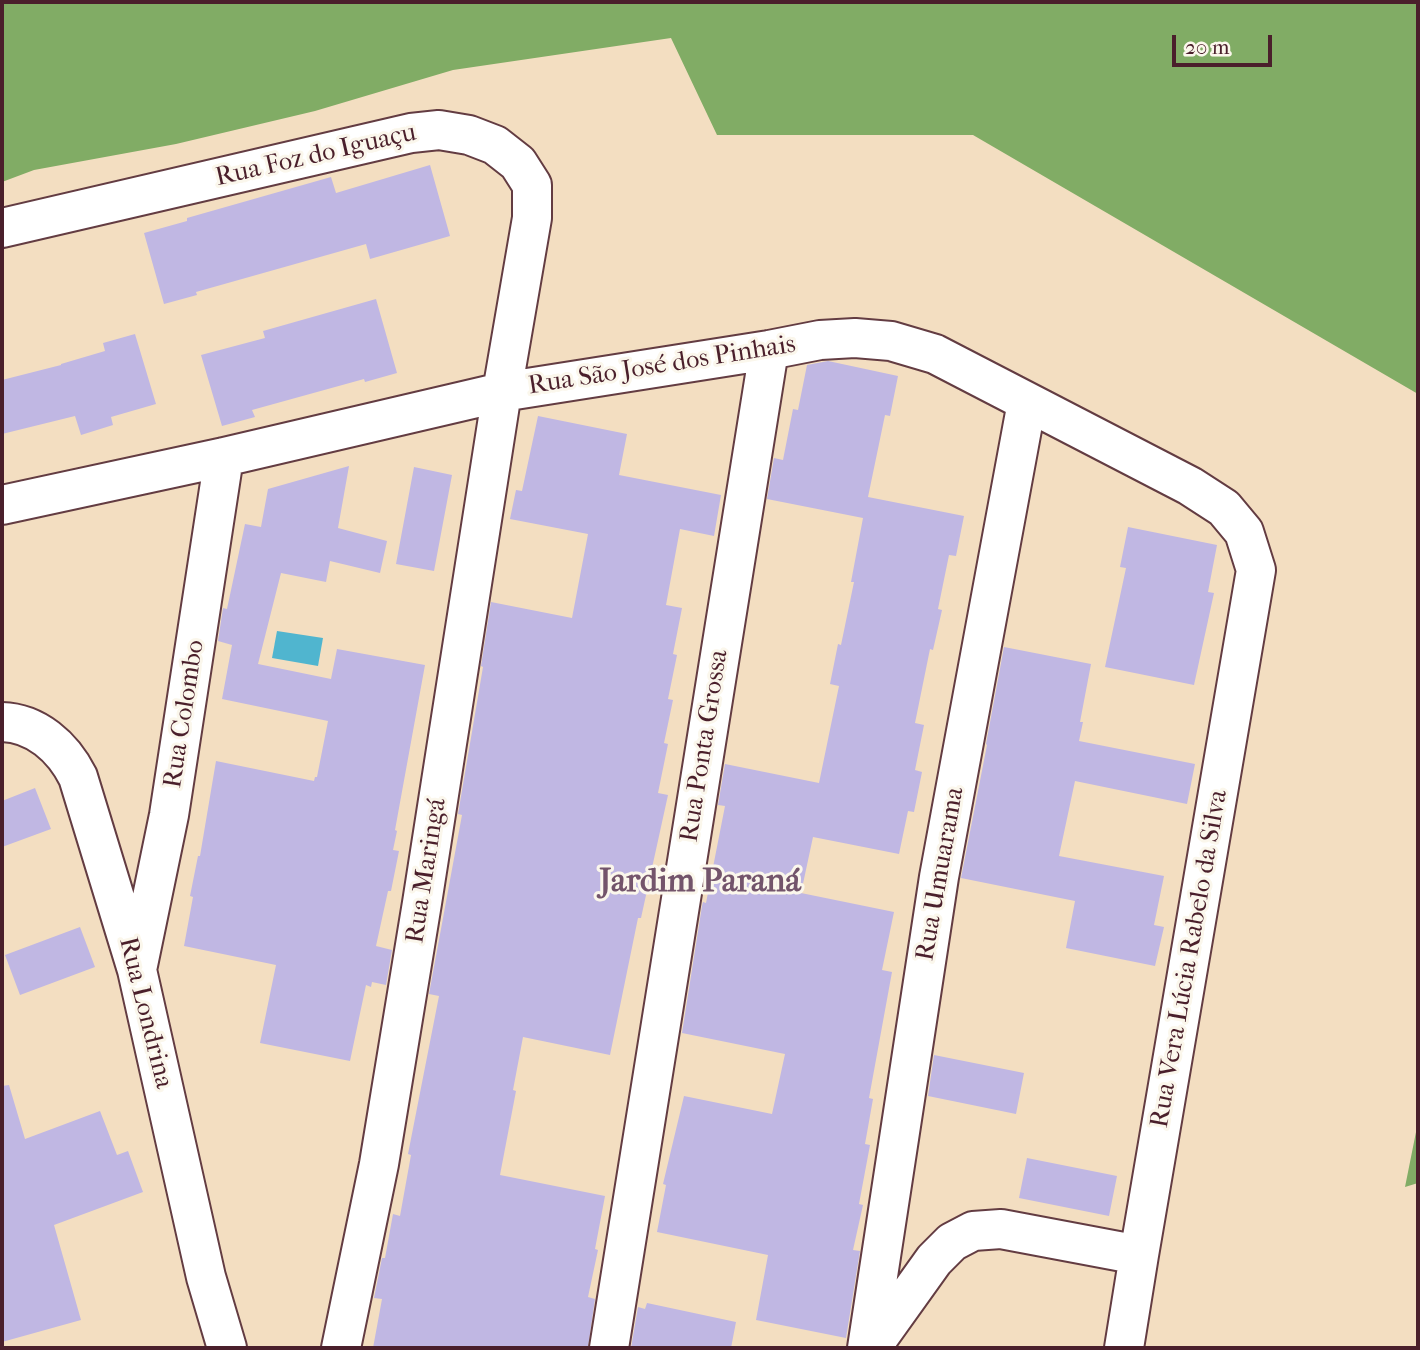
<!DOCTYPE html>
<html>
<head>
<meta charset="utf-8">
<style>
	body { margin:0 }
	#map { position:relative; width:1420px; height:1350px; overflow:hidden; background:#f3dec1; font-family:"IM FELL French Canon",serif }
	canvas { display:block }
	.frame { position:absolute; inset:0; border:4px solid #4a1f2b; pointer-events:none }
	.scale { position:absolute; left:1172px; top:35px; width:100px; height:32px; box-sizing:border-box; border:4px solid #4a1f2b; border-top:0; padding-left:9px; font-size:21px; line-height:24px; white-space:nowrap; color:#4a1f2b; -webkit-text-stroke:5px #fbf7ec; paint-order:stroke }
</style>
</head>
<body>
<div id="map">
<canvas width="1420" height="1350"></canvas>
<div class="frame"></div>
<div class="scale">20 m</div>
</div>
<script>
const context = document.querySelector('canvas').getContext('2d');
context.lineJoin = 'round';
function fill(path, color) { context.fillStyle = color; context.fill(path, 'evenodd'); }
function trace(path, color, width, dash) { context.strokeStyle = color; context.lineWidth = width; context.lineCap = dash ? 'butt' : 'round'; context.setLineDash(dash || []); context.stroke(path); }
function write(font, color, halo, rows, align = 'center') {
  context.font = font + ' "IM FELL French Canon",serif'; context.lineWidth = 6; context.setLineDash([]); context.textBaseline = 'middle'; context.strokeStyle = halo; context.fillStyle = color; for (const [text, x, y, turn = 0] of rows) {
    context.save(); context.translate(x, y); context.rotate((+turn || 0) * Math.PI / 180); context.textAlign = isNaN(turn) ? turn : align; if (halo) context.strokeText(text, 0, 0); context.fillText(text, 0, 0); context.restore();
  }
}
fill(new Path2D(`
	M 2,2 L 1418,2 L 1418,394 L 973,135 L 717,135 L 671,38 L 453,70 L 315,111 L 176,144 L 34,170 L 2,182 Z
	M 1418,1122 L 1418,1183 L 1405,1187 Z`), '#81ac65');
fill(new Path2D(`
	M 277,631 L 323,638 L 318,666 L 272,658 Z`), '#50b5cf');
fill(new Path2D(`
	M 430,165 L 450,236 L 370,259 L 366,244 L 196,292 L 197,295 L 164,304 L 144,233 L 187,221 L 187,218 L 331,177 L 336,193 Z
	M 376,299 L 397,373 L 365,382 L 364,379 L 252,410 L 255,417 L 222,426 L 201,355 L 265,338 L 263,331 Z
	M 135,334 L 156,404 L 111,417 L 113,425 L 81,435 L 75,416 L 2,434 L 2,380 L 61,365 L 61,364 L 105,351 L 103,343 Z
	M 828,361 L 898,376 L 890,416 L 885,415 L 868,497 L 964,516 L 956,556 L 949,555 L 938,609 L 942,610 L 933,650 L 930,649 L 915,723 L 924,725 L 915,770 L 922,772 L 914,812 L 908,811 L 899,854 L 813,837 L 801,893 L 894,912 L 882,970 L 892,972 L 869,1098 L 873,1099 L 865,1144 L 870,1145 L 859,1204 L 863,1205 L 853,1250 L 860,1251 L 846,1338 L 756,1320 L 768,1255 L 657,1232 L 666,1185 L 663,1184 L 684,1096 L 772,1114 L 785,1054 L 682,1033 L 702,906 L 703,902 L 706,903 L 725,806 L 718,805 L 725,764 L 819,783 L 839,686 L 830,684 L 838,644 L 841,645 L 854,582 L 851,582 L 863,518 L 767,499 L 774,458 L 783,460 L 793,409 L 798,410 L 807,365 Z
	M 538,416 L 627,434 L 619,475 L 721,495 L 714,536 L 680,529 L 666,605 L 682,608 L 673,654 L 677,655 L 668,699 L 673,700 L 664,743 L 668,744 L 658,793 L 668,795 L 641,918 L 638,918 L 610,1055 L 523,1037 L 513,1090 L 516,1091 L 500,1175 L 605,1196 L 595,1249 L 598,1250 L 588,1297 L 595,1299 L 588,1348 L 373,1348 L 382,1299 L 374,1298 L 382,1258 L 385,1258 L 393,1214 L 400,1216 L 411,1155 L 408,1154 L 439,996 L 429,994 L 462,815 L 458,814 L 483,667 L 481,666 L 491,602 L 572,618 L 588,534 L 510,519 L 516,490 L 522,491 Z
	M 349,466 L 338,528 L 387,541 L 380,573 L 330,561 L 326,582 L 281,573 L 258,664 L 331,679 L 337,649 L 425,665 L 395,830 L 397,831 L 393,850 L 399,851 L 391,891 L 388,891 L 376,946 L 392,950 L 386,985 L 372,982 L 371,987 L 366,985 L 350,1061 L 260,1043 L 276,965 L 184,946 L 193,897 L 190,896 L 198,856 L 200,856 L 216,761 L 314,781 L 315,777 L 317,777 L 328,721 L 222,699 L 232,645 L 218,641 L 223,608 L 227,609 L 245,524 L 261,527 L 268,489 Z
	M 414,467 L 452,475 L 434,571 L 396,564 Z
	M 1128,527 L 1217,545 L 1208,592 L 1214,593 L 1194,685 L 1105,667 L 1126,568 L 1120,567 Z
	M 1004,647 L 1091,664 L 1080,722 L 1083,722 L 1079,741 L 1195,764 L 1187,804 L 1075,781 L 1059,856 L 1164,876 L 1154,925 L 1164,927 L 1155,966 L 1066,948 L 1075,901 L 961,878 L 987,745 L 986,744 Z
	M 35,788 L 51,829 L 2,847 L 2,801 Z
	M 80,927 L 95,967 L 20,995 L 5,955 Z
	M 934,1055 L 1024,1073 L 1016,1114 L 928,1096 Z
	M 9,1085 L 25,1139 L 100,1111 L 117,1155 L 128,1151 L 143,1192 L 54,1225 L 81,1320 L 2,1342 L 2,1086 Z
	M 1027,1158 L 1117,1176 L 1109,1216 L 1019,1198 Z
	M 647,1303 L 736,1322 L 731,1348 L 631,1348 L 638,1307 L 645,1309 Z`), '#c0b7e3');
const street = new Path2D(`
	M 2,228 L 411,133 L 439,130 L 469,135 L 495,145 L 518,163 L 532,185 L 532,218 L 502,392 L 422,903 L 379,1164 L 341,1348
	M 2,505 L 224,457 L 502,392 L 769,350 L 820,340 L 855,338 L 891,341 L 935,354 L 1190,486 L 1224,508 L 1244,532 L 1256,570 L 1139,1255 L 1124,1348
	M 2,722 C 36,723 63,747 78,777 L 137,970 L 206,1277 L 227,1348
	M 138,965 L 169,815 L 224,457
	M 609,1348 L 769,350
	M 867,1348 L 939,877 L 1027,402
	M 871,1348 L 934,1260 L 952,1242 L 973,1231 L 1001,1229 L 1139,1255`);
trace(street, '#633c42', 42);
trace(street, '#fff', 38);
write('26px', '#4a1f2b', '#fbf7ec', [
	["Rua Foz do Iguaçu",316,156,-13],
	["Rua São José dos Pinhais",662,366,-9],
	["Rua Colombo",185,714,-81],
	["Rua Ponta Grossa",705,746,-81],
	["Rua Maringá",427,871,-81],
	["Rua Umuarama",941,874,-80],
	["Rua Vera Lúcia Rabelo da Silva",1190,959,-80],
	["Rua Londrina",145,1013,76]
]);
write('bold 33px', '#73546b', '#fbf7ec', [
	["Jardim Paraná",700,883]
]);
</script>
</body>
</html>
